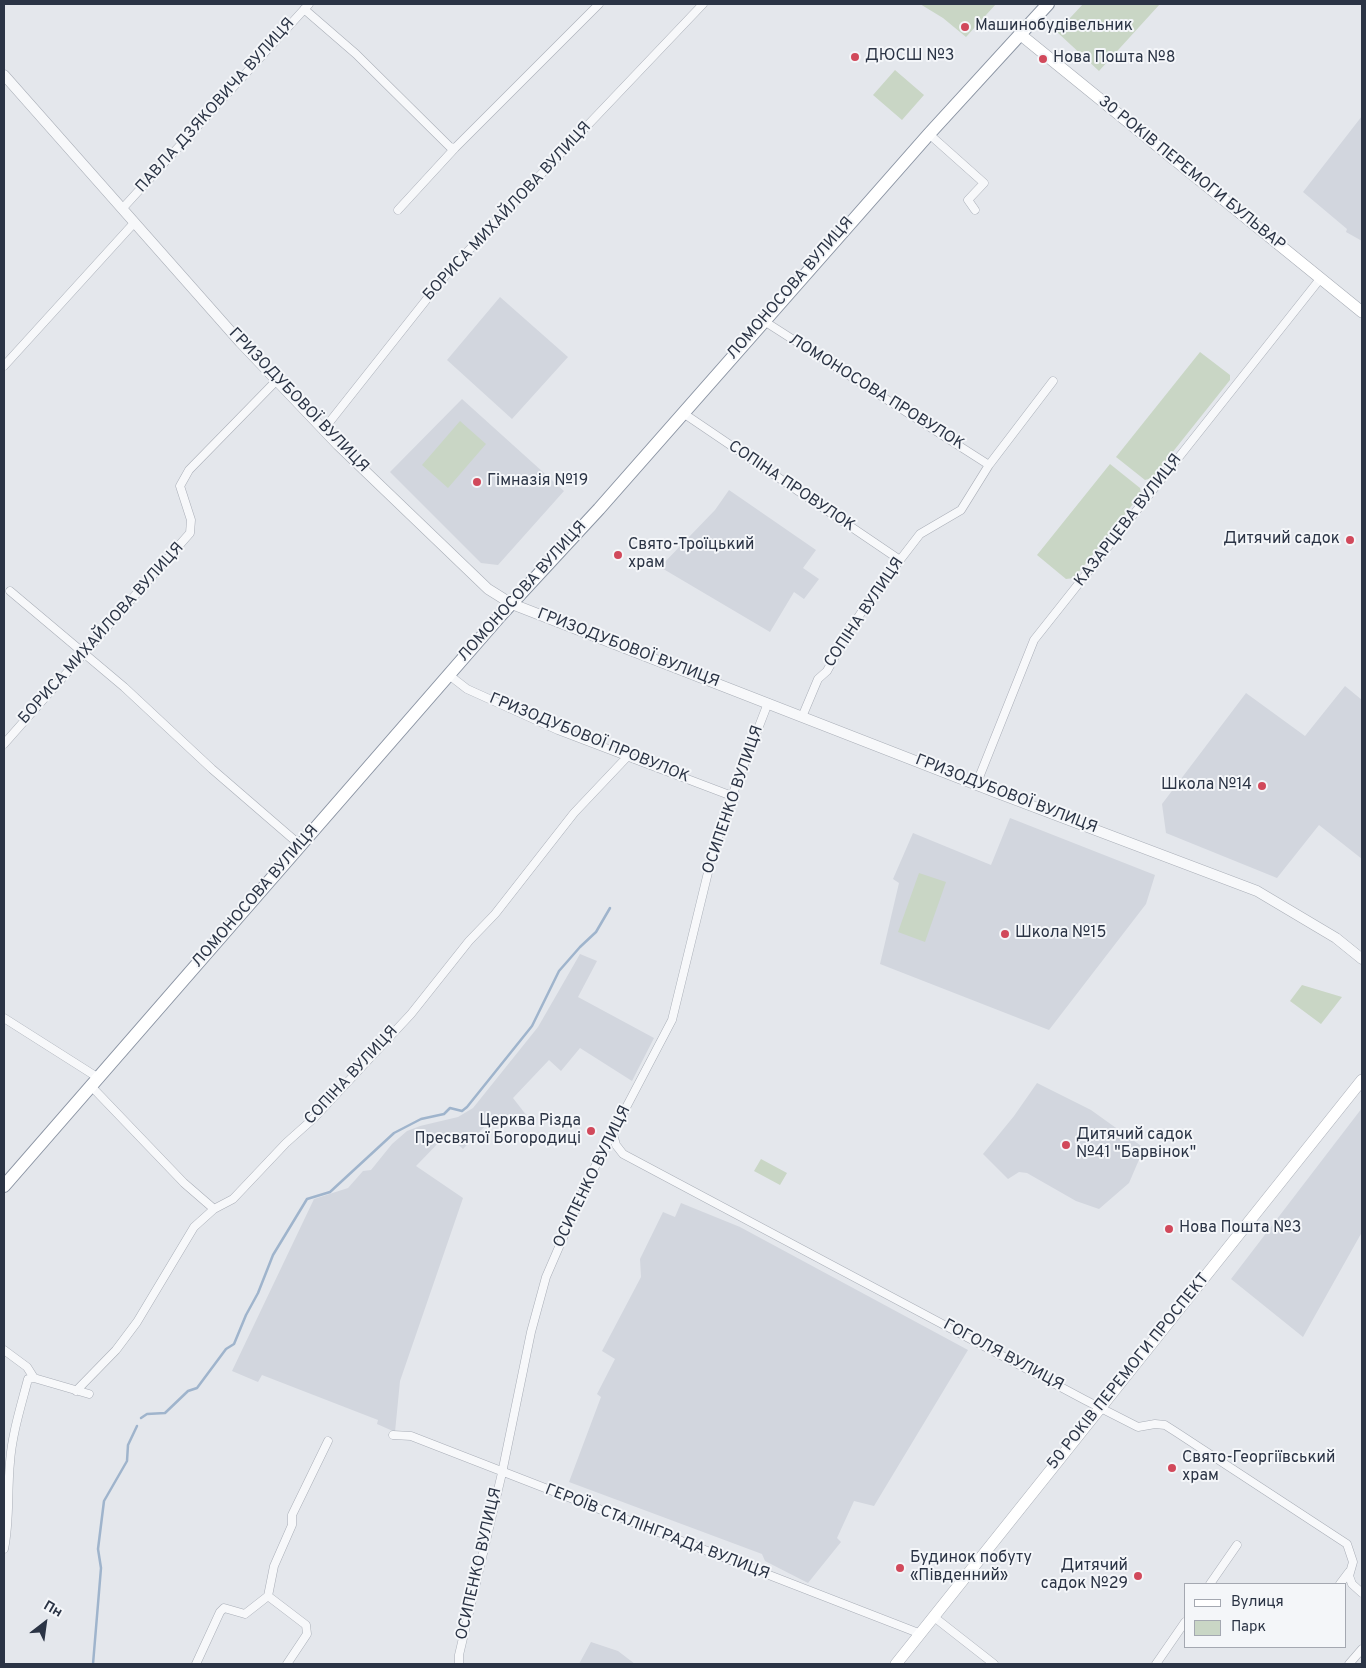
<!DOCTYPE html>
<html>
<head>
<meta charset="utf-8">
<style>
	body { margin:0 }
	#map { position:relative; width:1366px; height:1668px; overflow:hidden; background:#e4e7ec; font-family:Overpass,sans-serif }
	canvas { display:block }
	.frame { position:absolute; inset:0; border:5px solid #2b3445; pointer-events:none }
	.legend { position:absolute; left:1184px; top:1583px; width:162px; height:65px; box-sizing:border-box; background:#f4f6f9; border:1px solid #a4a8b1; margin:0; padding:6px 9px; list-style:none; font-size:15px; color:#2b3445 }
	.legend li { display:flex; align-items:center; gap:10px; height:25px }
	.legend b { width:25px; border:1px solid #a4a8b1 }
	.north { position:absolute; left:20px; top:1598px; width:50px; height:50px; -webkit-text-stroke:4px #f4f6f9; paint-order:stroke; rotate:30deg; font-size:14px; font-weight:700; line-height:20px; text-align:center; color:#2b3445 }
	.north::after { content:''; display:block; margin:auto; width:18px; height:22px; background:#2b3445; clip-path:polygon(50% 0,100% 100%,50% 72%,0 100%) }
</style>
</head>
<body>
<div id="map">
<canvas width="1366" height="1668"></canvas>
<div class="frame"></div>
<ul class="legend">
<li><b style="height:6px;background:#fff"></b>Вулиця</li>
<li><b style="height:14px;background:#c9d6c5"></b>Парк</li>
</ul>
<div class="north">Пн</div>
</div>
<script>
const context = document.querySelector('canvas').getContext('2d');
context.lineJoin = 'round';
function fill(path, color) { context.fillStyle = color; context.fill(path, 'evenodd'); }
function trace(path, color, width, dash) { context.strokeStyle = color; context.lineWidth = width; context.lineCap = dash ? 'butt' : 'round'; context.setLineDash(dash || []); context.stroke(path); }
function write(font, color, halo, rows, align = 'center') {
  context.font = font + ' Overpass,sans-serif'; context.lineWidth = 4; context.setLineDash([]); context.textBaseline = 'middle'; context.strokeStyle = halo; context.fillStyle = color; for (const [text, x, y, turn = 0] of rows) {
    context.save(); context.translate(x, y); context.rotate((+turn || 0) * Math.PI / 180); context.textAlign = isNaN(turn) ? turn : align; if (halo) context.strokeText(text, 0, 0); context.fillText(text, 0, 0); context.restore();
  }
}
fill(new Path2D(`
	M 1362,116 L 1362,241 L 1346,232 L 1347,229 L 1303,192 Z
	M 500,297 L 568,357 L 512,419 L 447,360 Z
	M 462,399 L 564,491 L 498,565 L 481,563 L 390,472 Z
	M 729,490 L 816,550 L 803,568 L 819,579 L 804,599 L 794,592 L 770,632 L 660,567 L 715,510 Z
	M 1345,686 L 1362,700 L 1362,859 L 1319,825 L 1277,878 L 1166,833 L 1162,804 L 1246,693 L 1305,736 Z
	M 1010,818 L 1155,875 L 1146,904 L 1049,1030 L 880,964 L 899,883 L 893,879 L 913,833 L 991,865 Z
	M 580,954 L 597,961 L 578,997 L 654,1038 L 632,1081 L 580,1048 L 561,1071 L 549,1060 L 513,1098 L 527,1116 L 517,1125 L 511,1119 L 504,1123 L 487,1124 L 463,1149 L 447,1134 L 416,1166 L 463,1198 L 400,1381 L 395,1432 L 377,1424 L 378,1420 L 262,1375 L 258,1382 L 232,1371 L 314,1199 L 348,1188 L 363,1171 L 371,1170 L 392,1144 L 407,1131 L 420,1126 L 458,1117 L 473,1108 L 538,1027 Z
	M 1037,1083 L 1091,1110 L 1144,1148 L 1129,1183 L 1099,1209 L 1076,1201 L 1027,1173 L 1019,1172 L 1008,1179 L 983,1154 L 1014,1116 Z
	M 1362,1108 L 1362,1232 L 1303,1337 L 1231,1279 Z
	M 681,1203 L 740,1227 L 968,1350 L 874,1506 L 854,1501 L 837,1538 L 841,1542 L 808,1583 L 765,1561 L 762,1554 L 569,1482 L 601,1397 L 597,1394 L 615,1359 L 602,1351 L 641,1277 L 640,1259 L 663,1212 L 675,1217 Z
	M 591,1642 L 618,1651 L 635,1664 L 579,1664 Z`), '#d2d6de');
fill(new Path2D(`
	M 920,4 L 996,4 L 966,37 L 943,18 Z
	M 1083,4 L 1160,4 L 1099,71 L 1057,32 Z
	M 895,70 L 924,95 L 902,120 L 873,95 Z
	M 1200,352 L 1230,375 L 1230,380 L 1152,478 L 1145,480 L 1116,457 Z
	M 460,421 L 486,444 L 448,488 L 422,465 Z
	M 1110,464 L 1140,488 L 1141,494 L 1074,578 L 1066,579 L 1037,555 Z
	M 919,873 L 946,882 L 925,942 L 898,932 Z
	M 1302,985 L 1342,997 L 1321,1024 L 1290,1001 Z
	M 761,1159 L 787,1173 L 780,1185 L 754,1171 Z`), '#c9d6c5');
trace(new Path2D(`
	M 141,1418 L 147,1414 L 165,1413 L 188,1391 L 197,1388 L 226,1349 L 234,1344 L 246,1315 L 258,1293 L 273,1255 L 307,1199 L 330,1192 L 394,1133 L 421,1119 L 444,1114 L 450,1108 L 462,1111 L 467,1107 L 532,1026 L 559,971 L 580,947 L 596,932 L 610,908
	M 93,1664 L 101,1568 L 98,1549 L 104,1501 L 127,1461 L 128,1445 L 137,1426`), '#9fb4cc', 2.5);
const minor = new Path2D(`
	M 304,9 L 356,54 L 450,147 L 455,148 L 599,4
	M 929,134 L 984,183 L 968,200 L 975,210
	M 122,209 L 309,4
	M 398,210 L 455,148
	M 764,321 L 989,465
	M 4,366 L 134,223
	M 683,413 L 900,560
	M 324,429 L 449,271 L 703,4
	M 10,591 L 124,687 L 212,769 L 300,845
	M 449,675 L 467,689 L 558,730 L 732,796
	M 802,717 L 818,679 L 827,671 L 847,634 L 873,595 L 920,534 L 961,510 L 989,465 L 1053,381
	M 4,744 L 190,533 L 191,520 L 180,486 L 189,470 L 277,380
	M 976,785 L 1034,640 L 1320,279
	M 4,1018 L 97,1077
	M 90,1085 L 184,1183 L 214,1209
	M 613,1134 L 616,1145 L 623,1154 L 1085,1400 L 1138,1427 L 1155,1424 L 1165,1425 L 1176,1432 L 1347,1544 L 1353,1562 L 1349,1576 L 1352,1584 L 1362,1593
	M 4,1350 L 27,1367 L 34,1378 L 89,1394
	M 76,1391 L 116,1350 L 137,1322 L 194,1227 L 214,1209 L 233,1199 L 286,1143 L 314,1118 L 411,1014 L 469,941 L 495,914 L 574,813 L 627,757
	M 393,1435 L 411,1436 L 921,1634
	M 4,1549 C 10,1520 7,1492 10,1462 C 12,1434 21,1406 28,1379 L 34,1378
	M 1210,1584 L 1237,1545
	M 1340,1584 L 1349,1572
	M 268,1596 L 306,1625 L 307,1634 L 287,1664
	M 934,1617 L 994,1664
	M 196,1664 L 220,1612 L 224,1608 L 245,1614 L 268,1596 L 274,1566 L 292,1525 L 292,1515 L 328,1441
	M 459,1664 L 459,1655 L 502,1473 L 531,1332 L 546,1277 L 588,1180 L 672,1020 L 712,856 L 732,796 L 768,703
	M 1156,1664 L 1185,1622
	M 1349,1664 L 1362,1649`);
const tertiary = new Path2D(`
	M 4,75 L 240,342 L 338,445 L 488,589 L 512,604 L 995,792 L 1257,891 L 1336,938 L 1362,959`);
const secondary = new Path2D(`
	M 1021,35 L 1362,312
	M 896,1664 L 1362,1080`);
const trunk = new Path2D(`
	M 4,1186 L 500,616 L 599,509 L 929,134 L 1048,4`);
trace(minor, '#a9aeb7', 9);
trace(tertiary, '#a9aeb7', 11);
trace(secondary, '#a9aeb7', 12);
trace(trunk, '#8b94a3', 14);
trace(minor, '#f7f8fa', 8);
trace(tertiary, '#f7f8fa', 10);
trace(secondary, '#fff', 11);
trace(trunk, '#fff', 12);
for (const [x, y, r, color] of [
	[965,27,5,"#d1495b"],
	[855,57,5,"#d1495b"],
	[1043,59,5,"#d1495b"],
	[477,482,5,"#d1495b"],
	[1350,540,5,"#d1495b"],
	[618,555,5,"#d1495b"],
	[1262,786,5,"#d1495b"],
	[1005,934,5,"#d1495b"],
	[591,1131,5,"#d1495b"],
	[1066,1145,5,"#d1495b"],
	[1169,1229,5,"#d1495b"],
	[1172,1468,5,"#d1495b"],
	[900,1568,5,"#d1495b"],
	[1138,1576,5,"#d1495b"]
]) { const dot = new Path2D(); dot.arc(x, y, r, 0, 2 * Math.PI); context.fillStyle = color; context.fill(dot); trace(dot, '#f4f6f9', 2); }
write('16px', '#2b3445', '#f4f6f9', [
	["Машинобудівельник",975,27],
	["ДЮСШ №3",865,57],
	["Нова Пошта №8",1053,59],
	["Гімназія №19",487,482],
	["Дитячий садок",1340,540,"right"],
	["Свято-Троїцький",628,546],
	["храм",628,564],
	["Школа №14",1252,786,"right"],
	["Школа №15",1015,934],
	["Церква Різда",581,1122,"right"],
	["Пресвятої Богородиці",581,1140,"right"],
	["Дитячий садок",1076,1136],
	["№41 \"Барвінок\"",1076,1154],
	["Нова Пошта №3",1179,1229],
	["Свято-Георгіївський",1182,1459],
	["храм",1182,1477],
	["Будинок побуту",910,1559],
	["«Південний»",910,1577],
	["Дитячий",1128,1567,"right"],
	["садок №29",1128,1585,"right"]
], 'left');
write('16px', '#2b3445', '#f4f6f9', [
	["ПАВЛА ДЗЯКОВИЧА ВУЛИЦЯ",216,106,-48],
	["30 РОКІВ ПЕРЕМОГИ БУЛЬВАР",1191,174,39],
	["БОРИСА МИХАЙЛОВА ВУЛИЦЯ",508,212,-47],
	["ЛОМОНОСОВА ВУЛИЦЯ",791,289,-49],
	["ЛОМОНОСОВА ПРОВУЛОК",876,393,32],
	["ГРИЗОДУБОВОЇ ВУЛИЦЯ",298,401,46],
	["СОПІНА ПРОВУЛОК",791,487,34],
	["КАЗАРЦЕВА ВУЛИЦЯ",1129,521,-52],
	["ЛОМОНОСОВА ВУЛИЦЯ",523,592,-48],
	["СОПІНА ВУЛИЦЯ",865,613,-56],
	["БОРИСА МИХАЙЛОВА ВУЛИЦЯ",102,634,-48],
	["ГРИЗОДУБОВОЇ ВУЛИЦЯ",628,649,21],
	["ГРИЗОДУБОВОЇ ПРОВУЛОК",589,739,22],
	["ГРИЗОДУБОВОЇ ВУЛИЦЯ",1006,795,21],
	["ОСИПЕНКО ВУЛИЦЯ",734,800,-71],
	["ЛОМОНОСОВА ВУЛИЦЯ",256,897,-49],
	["СОПІНА ВУЛИЦЯ",352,1076,-47],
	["ОСИПЕНКО ВУЛИЦЯ",593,1177,-64],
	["ГОГОЛЯ ВУЛИЦЯ",1003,1356,28],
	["50 РОКІВ ПЕРЕМОГИ ПРОСПЕКТ",1129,1372,-51],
	["ГЕРОЇВ СТАЛІНГРАДА ВУЛИЦЯ",657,1533,21],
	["ОСИПЕНКО ВУЛИЦЯ",480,1564,-77]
]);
</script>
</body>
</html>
